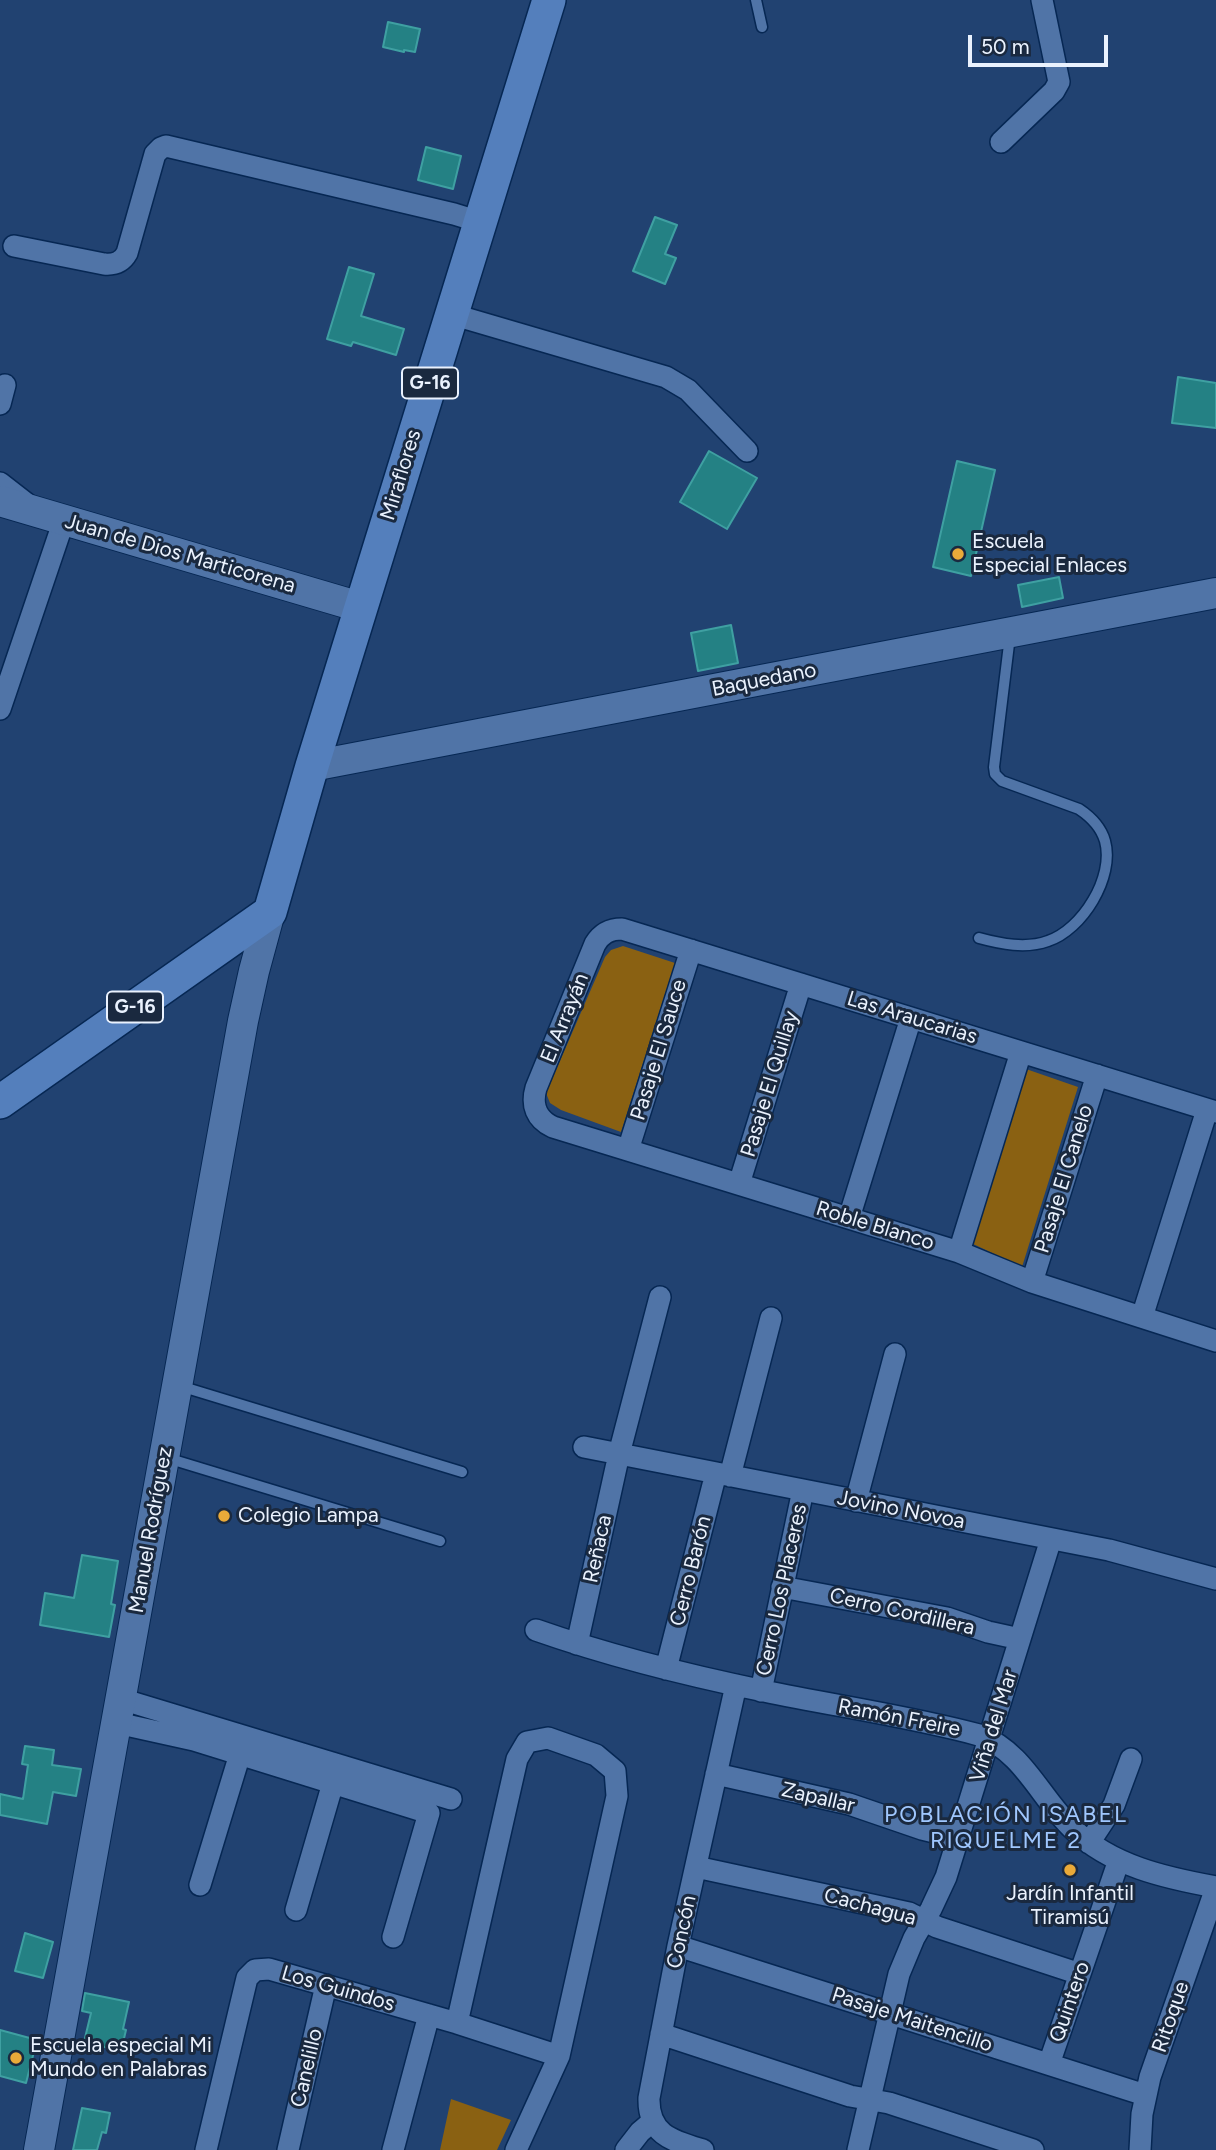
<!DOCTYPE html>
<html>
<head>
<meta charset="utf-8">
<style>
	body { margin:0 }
	#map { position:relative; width:1216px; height:2150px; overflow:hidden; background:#214271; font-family:Figtree,sans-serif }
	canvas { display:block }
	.scale { position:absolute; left:968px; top:35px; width:140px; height:32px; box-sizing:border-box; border:4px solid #eaf2fe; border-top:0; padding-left:9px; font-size:21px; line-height:24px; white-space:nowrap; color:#eaf2fe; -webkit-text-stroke:5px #1a293f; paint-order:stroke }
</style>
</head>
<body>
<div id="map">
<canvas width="1216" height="2150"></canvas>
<div class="scale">50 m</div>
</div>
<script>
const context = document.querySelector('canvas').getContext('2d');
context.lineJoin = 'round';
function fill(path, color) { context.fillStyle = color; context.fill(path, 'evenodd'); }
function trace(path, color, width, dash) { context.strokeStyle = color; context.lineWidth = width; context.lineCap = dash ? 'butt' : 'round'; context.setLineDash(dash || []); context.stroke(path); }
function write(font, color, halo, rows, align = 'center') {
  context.font = font + ' Figtree,sans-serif'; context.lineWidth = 6; context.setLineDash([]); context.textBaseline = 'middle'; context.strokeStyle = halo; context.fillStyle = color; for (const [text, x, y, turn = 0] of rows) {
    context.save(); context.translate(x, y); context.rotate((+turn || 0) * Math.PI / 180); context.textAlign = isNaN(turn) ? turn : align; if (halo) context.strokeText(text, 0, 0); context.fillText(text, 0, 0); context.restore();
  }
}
fill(new Path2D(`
	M 623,946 L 675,963 L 621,1132 L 561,1110 L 550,1103 L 546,1093 L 605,957 L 611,950 Z
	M 1026,1069 L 1078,1087 L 1022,1267 L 971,1243 Z
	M 451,2099 L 511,2120 L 497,2150 L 440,2150 Z`), '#8a6112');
const building = new Path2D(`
	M 388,22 L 420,29 L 415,52 L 404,50 L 404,52 L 383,47 Z
	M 426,147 L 461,156 L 453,189 L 418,180 Z
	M 655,217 L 677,225 L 665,254 L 676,258 L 665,284 L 633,271 Z
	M 349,267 L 374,274 L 361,316 L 404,329 L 396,355 L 353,342 L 351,346 L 327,339 Z
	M 1178,377 L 1216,383 L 1216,428 L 1172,423 Z
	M 709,451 L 757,478 L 727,529 L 680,502 Z
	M 957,461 L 995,470 L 971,576 L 933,567 Z
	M 1059,577 L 1063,598 L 1022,607 L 1018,585 Z
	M 731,625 L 738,663 L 698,671 L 691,633 Z
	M 82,1555 L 118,1561 L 111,1604 L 115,1605 L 109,1637 L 40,1625 L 45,1593 L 74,1598 Z
	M 25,1746 L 54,1750 L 52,1765 L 81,1769 L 76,1796 L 53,1792 L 47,1824 L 0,1815 L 0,1794 L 23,1799 L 28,1765 L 22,1764 Z
	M 25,1933 L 53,1942 L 43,1978 L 15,1971 Z
	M 85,1993 L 129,2002 L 123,2029 L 126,2030 L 121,2051 L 84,2042 L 91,2013 L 82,2011 Z
	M 0,2030 L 37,2040 L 26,2083 L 0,2076 Z
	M 82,2108 L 110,2113 L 106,2133 L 102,2132 L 97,2150 L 73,2150 Z`);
fill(building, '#248184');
trace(building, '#3fa0a2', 2);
const lane = new Path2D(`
	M 756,0 L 762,27
	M 979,938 C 1001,944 1026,949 1048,941 C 1082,930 1115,877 1105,841 C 1101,827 1091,817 1079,809 L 1002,781 L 995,774 L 994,767 L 1010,636
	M 180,1386 L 462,1472
	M 167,1458 L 440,1541`);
const street = new Path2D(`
	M 1001,142 L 1054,91 L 1059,82 L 1042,0
	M 14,246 L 104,264 C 115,265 122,262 127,253 L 155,154 L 161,148 L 166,146 L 454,214 L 480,222
	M 451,314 L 666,377 L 688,390 L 747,451
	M 0,404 L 5,385
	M 0,483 L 27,504
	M 0,709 L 64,520
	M 1216,1112 L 622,929 C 609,929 601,934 595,944 L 536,1088 C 531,1105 536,1119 553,1127 L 959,1252 L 1032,1282 L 1216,1341
	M 628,1150 L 691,950
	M 739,1184 L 801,984
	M 849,1218 L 911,1018
	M 959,1252 L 1021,1052
	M 1032,1282 L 1097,1075
	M 1142,1317 L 1207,1110
	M 584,1447 L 1109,1550 L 1216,1579
	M 730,1476 L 771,1318
	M 856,1501 L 895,1354
	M 782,1587 L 947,1618 L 988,1632 L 1020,1639
	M 536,1630 C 610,1656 686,1675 764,1691 C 835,1706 909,1716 979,1735 C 1024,1752 1040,1798 1073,1829 C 1111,1866 1166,1878 1216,1887
	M 577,1644 L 619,1454 L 660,1297
	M 666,1669 L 716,1473
	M 761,1691 L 803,1490
	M 121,1699 L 451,1799
	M 117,1723 L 194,1740 L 429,1813 L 393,1937
	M 716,1774 L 849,1804 L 922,1829 L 959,1838
	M 1089,1843 L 1114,1805 L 1131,1759
	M 696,1867 L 909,1913 L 937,1927 L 1080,1974
	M 200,1885 L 240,1754
	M 296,1910 L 333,1783
	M 678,1946 L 1145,2095
	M 457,2023 L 517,1759 L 527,1742 L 548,1738 L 596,1755 L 615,1771 L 617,1796 L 559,2056 L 516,2150
	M 661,2034 L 850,2096 L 889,2103 L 1033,2150
	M 1049,2064 L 1119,1860
	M 206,2150 L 247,1978 L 255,1970 L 269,1969 L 457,2023 L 559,2056
	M 288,2150 L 326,1985
	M 393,2150 L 429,2015
	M 626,2150 L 640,2132 L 653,2121
	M 703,2150 C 673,2141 648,2135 649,2098 L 678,1946 L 736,1685
	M 858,2150 L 899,1974 L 914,1938 L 931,1909 L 946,1877 L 1051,1539
	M 1140,2150 L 1142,2114 L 1150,2077 L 1216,1888`);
const secondary = new Path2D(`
	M 0,501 L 360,607
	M 312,766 L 1216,593
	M 39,2150 L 243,1021 L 254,971 L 270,912`);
const primary = new Path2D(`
	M 0,1102 L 270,912 L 312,766 L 549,0`);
trace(lane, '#062753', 13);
trace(street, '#062753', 24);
trace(secondary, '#062753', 32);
trace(primary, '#062753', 36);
trace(lane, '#5074a7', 10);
trace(street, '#5074a7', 21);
trace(secondary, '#5074a7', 30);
trace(primary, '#547fbc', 33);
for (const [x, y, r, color] of [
	[958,554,7,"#eaaa39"],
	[224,1516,7,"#eaaa39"],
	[1070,1870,7,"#eaaa39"],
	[16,2058,7,"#eaaa39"]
]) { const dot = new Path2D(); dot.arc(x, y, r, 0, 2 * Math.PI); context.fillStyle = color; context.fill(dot); trace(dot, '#1a293f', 2.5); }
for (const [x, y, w] of [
	[430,383,56],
	[135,1007,56]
]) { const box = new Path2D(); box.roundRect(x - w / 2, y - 15.5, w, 31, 5); context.fillStyle = '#1a293f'; context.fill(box); trace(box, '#eaf2fe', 2); }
write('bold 19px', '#eaf2fe', null, [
	["G-16",430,383],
	["G-16",135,1007]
]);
write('21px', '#eaf2fe', '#1a293f', [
	["Miraflores",401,475,-73],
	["Juan de Dios Marticorena",180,554,16],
	["Baquedano",764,680,-11],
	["El Arrayán",565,1018,-68],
	["Las Araucarias",912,1018,17],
	["Pasaje El Sauce",659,1050,-73],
	["Pasaje El Quillay",770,1084,-73],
	["Pasaje El Canelo",1064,1179,-73],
	["Roble Blanco",875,1226,17],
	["Jovino Novoa",901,1510,11],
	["Manuel Rodríguez",151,1530,-80],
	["Reñaca",598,1549,-78],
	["Cerro Barón",691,1571,-76],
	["Cerro Los Placeres",782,1590,-78],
	["Cerro Cordillera",902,1612,13],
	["Ramón Freire",899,1718,11],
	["Viña del Mar",994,1726,-73],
	["Zapallar",818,1798,13],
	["Cachagua",870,1907,15],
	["Concón",682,1932,-78],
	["Los Guindos",338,1989,16],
	["Quintero",1070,2002,-71],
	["Ritoque",1171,2017,-71],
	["Pasaje Maitencillo",912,2020,18],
	["Canelillo",307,2068,-77]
]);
write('21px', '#eaf2fe', '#1a293f', [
	["Escuela",972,542],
	["Especial Enlaces",972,566],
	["Colegio Lampa",238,1516],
	["Jardín Infantil",1070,1894,"center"],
	["Tiramisú",1070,1918,"center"],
	["Escuela especial Mi",30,2046],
	["Mundo en Palabras",30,2070]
], 'left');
context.letterSpacing = '2px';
write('23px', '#a0c7fe', '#1a293f', [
	["POBLACIÓN ISABEL",1006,1815],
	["RIQUELME 2",1006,1841]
]);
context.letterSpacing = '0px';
</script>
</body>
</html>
